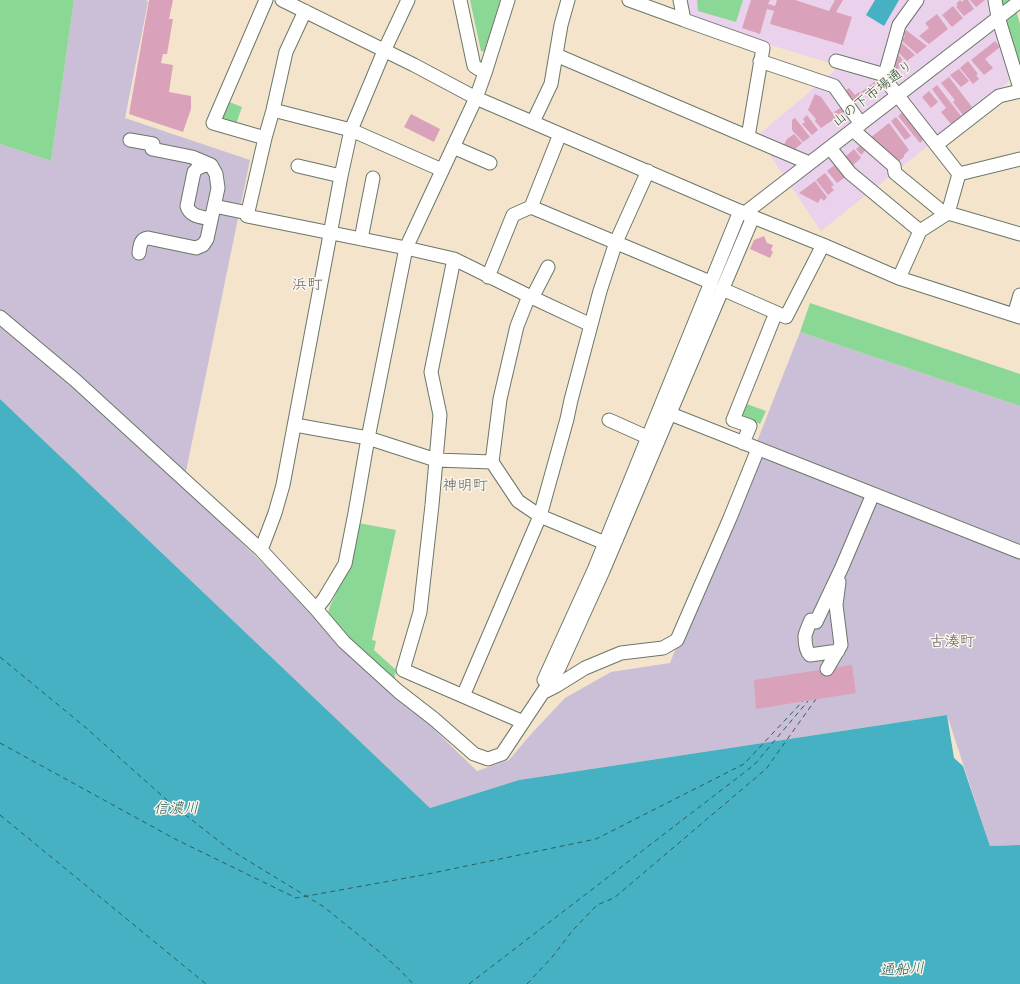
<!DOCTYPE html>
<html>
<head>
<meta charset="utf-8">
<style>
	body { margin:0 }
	canvas { display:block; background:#f5e4cc }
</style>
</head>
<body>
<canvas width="1020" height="984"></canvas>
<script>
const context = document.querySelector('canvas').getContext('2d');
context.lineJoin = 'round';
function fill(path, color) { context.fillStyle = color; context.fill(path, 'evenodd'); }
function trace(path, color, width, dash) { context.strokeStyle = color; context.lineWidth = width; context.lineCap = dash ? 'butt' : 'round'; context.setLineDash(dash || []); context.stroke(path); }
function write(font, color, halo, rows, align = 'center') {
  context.font = font + ' Sriracha,"Klee One",sans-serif'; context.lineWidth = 3; context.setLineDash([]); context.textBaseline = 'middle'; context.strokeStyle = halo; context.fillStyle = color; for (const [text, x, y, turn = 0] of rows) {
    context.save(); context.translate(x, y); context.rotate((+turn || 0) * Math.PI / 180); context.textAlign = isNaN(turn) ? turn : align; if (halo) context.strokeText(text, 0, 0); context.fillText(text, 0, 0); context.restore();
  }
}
fill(new Path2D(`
	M 686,0 L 993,0 L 1012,79 L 821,231 L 757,136 L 840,66 L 767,44 L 689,16 Z`), '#ead1ec');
fill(new Path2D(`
	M 74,0 L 146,0 L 148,2 L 125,118 L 250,160 L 183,486 L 477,771 L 509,760 L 532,733 L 565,698 L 611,672 L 670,663 L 800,332 L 1020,406 L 1020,845 L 990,846 L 947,715 L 519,780 L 430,808 L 0,399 L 0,144 L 51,161 Z`), '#cabfd6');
fill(new Path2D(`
	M 0,0 L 74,0 L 51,161 L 0,144 Z
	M 470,0 L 500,0 L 485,52 L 481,51 Z
	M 697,0 L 743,0 L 736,22 L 698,11 Z
	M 995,0 L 1013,0 L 1020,24 L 1020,88 Z
	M 227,101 L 242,107 L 236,124 L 223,120 L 221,115 Z
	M 810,303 L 1020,374 L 1020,406 L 800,332 Z
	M 744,403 L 766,411 L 760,424 L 743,417 L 740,412 Z
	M 358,523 L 396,530 L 372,640 L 376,641 L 374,650 L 396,670 L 394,680 L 356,644 L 331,619 L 328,613 L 330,606 L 349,567 Z`), '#8bd896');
fill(new Path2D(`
	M 875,0 L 899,0 L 884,26 L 866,15 Z
	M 0,399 L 430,808 L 519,780 L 947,715 L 954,758 L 963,766 L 990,846 L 1020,845 L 1020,984 L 0,984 Z`), '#45b1c2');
trace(new Path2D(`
	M 0,657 L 85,727 L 169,802 L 229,849 L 324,907 L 382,954 L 399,969 L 413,984
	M 0,743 L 175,839 L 296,898 L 423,875 L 596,839 L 744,764 L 803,701
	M 0,815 L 206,984
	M 469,984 L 754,765 L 808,701
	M 527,984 L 553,956 L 573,930 L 597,905 L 614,898 L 766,769 L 816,699`), '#2a605f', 1, [5, 4]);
fill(new Path2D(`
	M 149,0 L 173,0 L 169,19 L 173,19 L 167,54 L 163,54 L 161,63 L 173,65 L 169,92 L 191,96 L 191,109 L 183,132 L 129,114 Z
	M 751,0 L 770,0 L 768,4 L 775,6 L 777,0 L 795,0 L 829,11 L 835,0 L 843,0 L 836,12 L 852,17 L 843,45 L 770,24 L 774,11 L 767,9 L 760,34 L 742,28 Z
	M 960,0 L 962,2 L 964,0 L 968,0 L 974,9 L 964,16 L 956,7 L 958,5 L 956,4 Z
	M 970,0 L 985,0 L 976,7 Z
	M 953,6 L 963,18 L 952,27 L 942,15 Z
	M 937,14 L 948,29 L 929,44 L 919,36 L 929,28 L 925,23 Z
	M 906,30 L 927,46 L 917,54 L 901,40 L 905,36 L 903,34 Z
	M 995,41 L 1000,47 L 985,59 L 993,68 L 984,75 L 971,60 Z
	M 901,42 L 915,55 L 907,61 L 897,51 Z
	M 897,53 L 905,63 L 893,73 L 891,72 Z
	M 968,61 L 978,74 L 976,75 L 979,79 L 973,84 L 960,68 Z
	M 959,69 L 969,81 L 961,87 L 950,75 Z
	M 949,77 L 972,107 L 963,115 L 953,102 L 955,100 L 941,83 Z
	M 877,80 L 879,83 L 863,96 L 860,93 Z
	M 937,85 L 961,116 L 951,124 L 941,112 L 946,108 L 932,89 Z
	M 849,88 L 855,95 L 859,92 L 862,97 L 852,105 L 843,93 Z
	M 929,91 L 938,102 L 931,108 L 922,97 Z
	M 815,94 L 821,97 L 836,118 L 821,128 L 815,121 L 816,119 L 808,110 Z
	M 843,106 L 846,110 L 837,116 L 834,112 Z
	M 904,111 L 925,138 L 920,143 L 898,116 Z
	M 411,114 L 440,129 L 434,142 L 404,127 Z
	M 807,115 L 818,130 L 812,135 L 802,124 L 805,122 L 803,119 Z
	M 896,117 L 911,136 L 905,140 L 891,121 Z
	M 795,118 L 810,137 L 803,142 L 792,130 L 792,120 Z
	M 889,123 L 909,150 L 904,155 L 904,157 L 898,162 L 870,138 Z
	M 794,134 L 802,143 L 793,151 L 791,148 L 790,149 L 784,145 L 787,139 Z
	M 863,143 L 865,146 L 863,148 L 865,151 L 861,155 L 856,149 Z
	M 854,149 L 861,158 L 852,166 L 845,157 Z
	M 838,162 L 848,175 L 837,183 L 827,171 Z
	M 825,173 L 834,185 L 831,187 L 834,190 L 828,195 L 816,180 Z
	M 815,181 L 827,197 L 824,201 L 821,198 L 818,203 L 799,193 Z
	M 764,236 L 767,243 L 773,245 L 771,250 L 773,252 L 770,258 L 750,249 L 754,240 Z
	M 852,665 L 856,693 L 756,709 L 754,680 Z`), '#daa2ba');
const minor = new Path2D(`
	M 282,0 L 414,65 L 476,98 L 753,217 L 823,245 L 899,278 L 1020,317
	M 460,0 L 474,66 L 485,73
	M 629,0 L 684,20
	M 680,0 L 684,20 L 763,48 L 748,137 L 809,163
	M 995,0 L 998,17 L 1020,88
	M 305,11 L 286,52 L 273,110 L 265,138 L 247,216 L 406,248 L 454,259 L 529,296 L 591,325
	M 556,55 L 748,137
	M 760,61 L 834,86 L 861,124
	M 836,61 L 885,75
	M 273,110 L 351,130 L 442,170
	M 533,122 L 551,84 L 561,25 L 568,0
	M 853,130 L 894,166 L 895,173 L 945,214
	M 265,138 L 213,123 L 266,0
	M 130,140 L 153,144 L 152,149 L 192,157 L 211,165 L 216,174 L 218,188 L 207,239 L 203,245 L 196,248 L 148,238 C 140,239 140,246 139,253
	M 936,145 L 999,96 L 1020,91
	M 453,147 L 490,163
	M 830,148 L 850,173 L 920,231
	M 211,165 C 204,165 198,166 194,172 L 187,206 C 190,217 202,217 211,219
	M 298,166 L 341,176
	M 959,174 L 1020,159
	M 214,206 L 248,213
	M 531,207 L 710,282
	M 745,213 L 1020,1
	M 948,213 L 1020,234
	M 361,239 L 373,178
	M 454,259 L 431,372 L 440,415 L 432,505 L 420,612 L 403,670 L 523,722
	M 488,277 L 513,215 L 531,207 L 560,134
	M 899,278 L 920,231 L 948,213 L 959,174 L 884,78 L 899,25 L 917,0
	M 722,289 L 786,317 L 823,245
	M 529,296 L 517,326 L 500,399 L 492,462 L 518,501 L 540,516 L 605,543
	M 532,298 L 548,267
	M 1014,315 L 1020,295
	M 0,317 L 75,380 L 261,550 L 316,609 L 344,642 L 398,691 L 434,719 L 474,754 L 488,759 L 502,754 L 559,668 L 603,571 L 753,217
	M 663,411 L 1020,552
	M 609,420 L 647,437
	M 295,425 L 368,438 L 436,460 L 492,462
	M 743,443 L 750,426 L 733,420 L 773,320
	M 261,550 L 275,513 L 283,485 L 341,176 L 351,130 L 384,51 L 408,0
	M 316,609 L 324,599 L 345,564 L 355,513 L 368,438 L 406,248 L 476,98 L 485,73 L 508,0
	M 838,651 L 810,655 C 806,651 805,642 805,636 C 806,631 809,625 811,620 L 816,622 L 842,567 L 873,494
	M 827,669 L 841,645 L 836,605 L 839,582
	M 544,680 L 594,570 L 740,211
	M 544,692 L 556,686 L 585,668 L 621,653 L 663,648 L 677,640 L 730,518 L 758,449
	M 463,696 L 540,516 L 567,419 L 571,400 L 600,291 L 616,242 L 648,171`);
trace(minor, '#6a7769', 15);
trace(minor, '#fff', 13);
write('14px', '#1f3d34', '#fbf7ec', [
	["山の下市場通り",873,94,-38]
]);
write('15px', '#606063', '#fbf7ec', [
	["浜町",307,285],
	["神明町",465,486],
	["古湊町",952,642]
]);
write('italic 15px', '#2a605f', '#fbf7ec', [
	["信濃川",176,809],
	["通船川",902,970,-3]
]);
</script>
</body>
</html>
